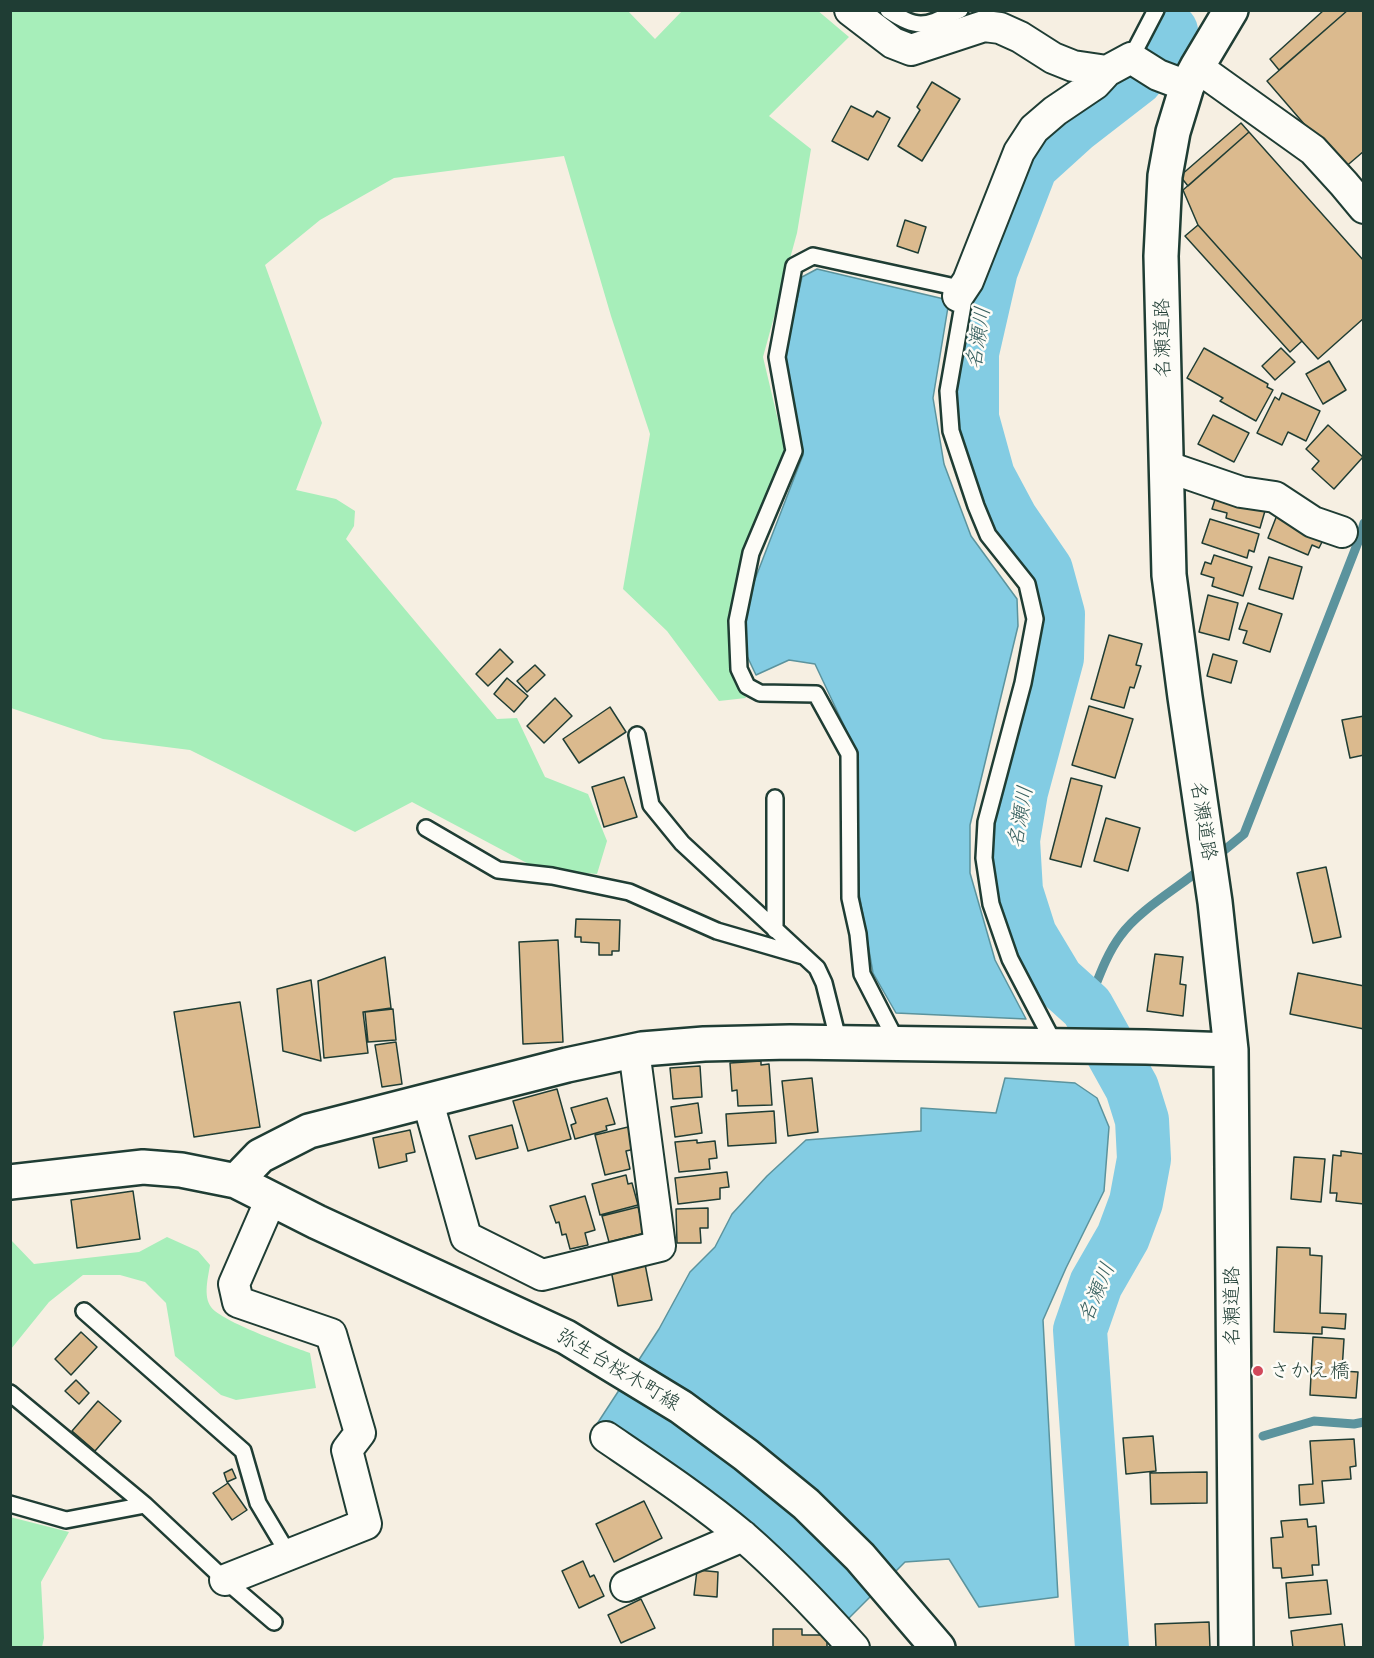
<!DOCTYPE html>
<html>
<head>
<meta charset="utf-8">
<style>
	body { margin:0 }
	#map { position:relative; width:1374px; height:1658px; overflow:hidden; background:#f6efe2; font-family:"Playpen Sans",sans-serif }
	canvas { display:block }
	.frame { position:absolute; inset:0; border:12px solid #1f3d34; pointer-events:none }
</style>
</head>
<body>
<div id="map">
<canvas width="1374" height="1658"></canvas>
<div class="frame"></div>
</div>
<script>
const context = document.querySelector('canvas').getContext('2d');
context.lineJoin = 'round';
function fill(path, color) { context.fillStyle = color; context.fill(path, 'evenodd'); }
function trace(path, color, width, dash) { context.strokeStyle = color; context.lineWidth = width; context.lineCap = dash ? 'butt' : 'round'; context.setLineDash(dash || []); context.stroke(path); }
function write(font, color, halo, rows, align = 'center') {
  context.font = font + ' "Playpen Sans","Klee One",sans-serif'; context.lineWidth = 5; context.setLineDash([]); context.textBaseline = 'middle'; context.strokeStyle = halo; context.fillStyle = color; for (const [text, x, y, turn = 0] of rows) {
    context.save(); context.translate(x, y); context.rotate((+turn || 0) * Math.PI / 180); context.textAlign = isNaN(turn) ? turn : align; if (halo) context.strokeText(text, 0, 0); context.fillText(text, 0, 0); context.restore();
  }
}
fill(new Path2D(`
	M 627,10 L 655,39 L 682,11 L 817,10 L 849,37 L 769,116 L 811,149 L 797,233 L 763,357 L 786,454 L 746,555 L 728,615 L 730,659 L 746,698 L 719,701 L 667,631 L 623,589 L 650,434 L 611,316 L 564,156 L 394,178 L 320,220 L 265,265 L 322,423 L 296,490 L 336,499 L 355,511 L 354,526 L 346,539 L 497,719 L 517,718 L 545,777 L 588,794 L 607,841 L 597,874 L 538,869 L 412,802 L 355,832 L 190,750 L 103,739 L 11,708 L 11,11 Z
	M 167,1237 L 198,1251 L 210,1265 C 208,1278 203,1296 211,1307 C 222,1322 291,1346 310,1353 L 316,1388 L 236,1400 L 221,1395 L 175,1356 L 166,1303 L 145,1282 L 120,1275 L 83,1275 L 49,1302 L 11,1349 L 11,1240 L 34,1264 L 139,1252 Z
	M 10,1517 L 69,1532 L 41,1582 L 44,1638 L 42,1647 L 11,1647 Z`), '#a7eeba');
const water = new Path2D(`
	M 817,269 L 944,299 L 948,307 L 933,398 L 944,464 L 971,536 L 1017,599 L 1018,626 L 970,825 L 970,873 L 995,960 L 1026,1019 L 896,1013 L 873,973 L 859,893 L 856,751 L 815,664 L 789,660 L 756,675 L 747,656 L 744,628 L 752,587 L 803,455 L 784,358 L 802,277 Z
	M 1005,1078 L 1075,1083 L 1097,1098 L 1109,1127 L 1104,1191 L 1066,1268 L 1043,1320 L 1058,1597 L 979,1607 L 949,1559 L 905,1562 L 844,1623 L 701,1496 L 595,1427 L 659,1329 L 690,1272 L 715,1247 L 732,1214 L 767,1176 L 806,1140 L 921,1131 L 921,1108 L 996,1113 Z`);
fill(water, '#83cce3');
trace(water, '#5b939d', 1.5);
trace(new Path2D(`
	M 1216,857 L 1244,834 L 1360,537 L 1364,523
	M 1087,1007 C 1097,983 1105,956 1121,935 C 1139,910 1178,888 1203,867
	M 1263,1436 L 1314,1421 L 1354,1424 L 1364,1422`), '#5b939d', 9);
trace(new Path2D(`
	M 1102,1648 L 1080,1330 L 1096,1284 L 1123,1237 L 1136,1202 L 1144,1159 L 1142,1120 L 1132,1088 L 1087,1007 L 1057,980 L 1030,935 L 1016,891 L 1013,840 L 1021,792 L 1057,658 L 1058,614 L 1046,570 L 1011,519 L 988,476 L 972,418 L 972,353 L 991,270 L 1031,166 L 1074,127 L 1136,79 L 1171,31`), '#83cce3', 54);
const building = new Path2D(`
	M 1324,10 L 1348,10 L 1279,70 L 1270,59 Z
	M 1348,10 L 1364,10 L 1364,151 L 1343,169 L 1267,81 Z
	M 932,82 L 960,99 L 922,161 L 898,146 L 920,110 L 917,107 Z
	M 851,106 L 873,117 L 877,111 L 890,118 L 868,160 L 832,141 Z
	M 1241,123 L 1249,132 L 1188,186 L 1180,176 Z
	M 1249,132 L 1364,261 L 1364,318 L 1318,359 L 1198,225 L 1183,190 Z
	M 905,220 L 926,227 L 918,253 L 897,246 Z
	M 1198,225 L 1302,341 L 1290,352 L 1185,236 Z
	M 1204,348 L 1268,384 L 1267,387 L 1273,390 L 1256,421 L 1220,401 L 1223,398 L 1187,378 Z
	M 1281,348 L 1295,362 L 1275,380 L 1262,366 Z
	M 1329,361 L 1346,390 L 1323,404 L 1306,374 Z
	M 1282,393 L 1320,411 L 1306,441 L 1288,432 L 1282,445 L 1257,433 L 1275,397 L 1279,400 Z
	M 1213,415 L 1249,433 L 1234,462 L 1198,444 Z
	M 1328,425 L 1363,457 L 1334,489 L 1312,469 L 1319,461 L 1306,449 Z
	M 1218,490 L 1267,504 L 1260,528 L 1226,518 L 1227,513 L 1212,509 Z
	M 1277,515 L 1325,536 L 1319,548 L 1312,545 L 1308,555 L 1268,538 Z
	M 1210,519 L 1259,534 L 1254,552 L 1249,550 L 1247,558 L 1202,543 Z
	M 1214,555 L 1252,567 L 1243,596 L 1212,586 L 1214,578 L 1201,574 L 1205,562 L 1211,564 Z
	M 1269,557 L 1302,567 L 1293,599 L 1259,589 Z
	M 1208,595 L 1238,603 L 1229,640 L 1199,632 Z
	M 1248,603 L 1282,614 L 1270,652 L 1243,643 L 1247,631 L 1239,629 Z
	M 1109,635 L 1142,644 L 1136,665 L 1141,666 L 1134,688 L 1130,687 L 1124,708 L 1091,699 Z
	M 500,649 L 513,662 L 488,686 L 476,674 Z
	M 1213,654 L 1237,661 L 1231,683 L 1207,676 Z
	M 535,665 L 545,675 L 527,692 L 517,681 Z
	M 507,678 L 528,696 L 514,712 L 494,694 Z
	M 555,698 L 572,716 L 544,743 L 527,726 Z
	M 1089,706 L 1133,719 L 1115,778 L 1072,765 Z
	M 610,707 L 626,732 L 579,763 L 563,739 Z
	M 1364,716 L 1364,755 L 1350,758 L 1342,720 Z
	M 624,777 L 637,817 L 604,827 L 592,787 Z
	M 1071,778 L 1102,786 L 1081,867 L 1050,859 Z
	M 1106,818 L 1140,828 L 1128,871 L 1094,861 Z
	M 1326,867 L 1341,937 L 1313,943 L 1297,873 Z
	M 576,919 L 620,920 L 619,951 L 612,951 L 612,955 L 599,955 L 599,943 L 581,942 L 581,937 L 575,937 Z
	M 558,940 L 563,1042 L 523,1044 L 519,942 Z
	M 1155,954 L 1183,957 L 1180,984 L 1186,985 L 1183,1016 L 1147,1011 Z
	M 385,957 L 391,1008 L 363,1012 L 368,1053 L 324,1058 L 318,981 Z
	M 1298,973 L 1364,986 L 1364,1029 L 1290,1014 Z
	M 311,980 L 321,1061 L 283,1051 L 277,989 Z
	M 240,1002 L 260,1127 L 194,1137 L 174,1012 Z
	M 393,1009 L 396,1040 L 368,1042 L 365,1012 Z
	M 396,1042 L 402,1084 L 382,1087 L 375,1045 Z
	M 761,1061 L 761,1065 L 769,1064 L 772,1105 L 738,1106 L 737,1090 L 732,1091 L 730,1063 Z
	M 700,1066 L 702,1097 L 673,1099 L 670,1068 Z
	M 812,1078 L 818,1132 L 788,1136 L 782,1081 Z
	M 557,1089 L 571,1139 L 528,1151 L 513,1101 Z
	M 607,1098 L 615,1124 L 606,1126 L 607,1130 L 575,1139 L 571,1125 L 576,1123 L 571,1108 Z
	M 698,1103 L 702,1133 L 675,1137 L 671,1107 Z
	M 774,1111 L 776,1143 L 728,1146 L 726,1114 Z
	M 512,1125 L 518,1148 L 476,1159 L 469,1136 Z
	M 628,1127 L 635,1149 L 626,1151 L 630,1169 L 605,1175 L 595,1135 Z
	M 410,1130 L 415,1152 L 406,1154 L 407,1161 L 379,1168 L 373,1138 Z
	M 697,1140 L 697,1143 L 715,1141 L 717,1158 L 709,1159 L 710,1169 L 679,1172 L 675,1142 Z
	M 1341,1151 L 1364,1154 L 1364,1204 L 1336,1201 L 1337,1193 L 1330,1193 L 1333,1155 L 1341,1156 Z
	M 1294,1157 L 1325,1159 L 1321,1202 L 1291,1199 Z
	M 727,1172 L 729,1187 L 720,1188 L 720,1199 L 678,1204 L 675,1178 Z
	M 626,1175 L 628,1184 L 632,1183 L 638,1205 L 600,1215 L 592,1184 Z
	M 133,1191 L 140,1239 L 77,1248 L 71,1200 Z
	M 585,1196 L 595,1230 L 585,1233 L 588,1245 L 570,1249 L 566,1234 L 562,1235 L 559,1222 L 556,1223 L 550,1206 Z
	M 638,1207 L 645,1233 L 609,1242 L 602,1216 Z
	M 708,1208 L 708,1228 L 700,1228 L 701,1243 L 677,1243 L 676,1209 Z
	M 1277,1247 L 1310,1248 L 1310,1255 L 1322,1256 L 1320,1313 L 1346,1314 L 1345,1329 L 1322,1327 L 1322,1334 L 1274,1332 Z
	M 645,1264 L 652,1300 L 618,1306 L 611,1270 Z
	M 81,1332 L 97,1347 L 71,1375 L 55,1359 Z
	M 1313,1337 L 1344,1339 L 1342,1371 L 1358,1372 L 1356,1398 L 1310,1395 Z
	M 76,1380 L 89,1393 L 79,1404 L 65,1391 Z
	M 98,1401 L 121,1421 L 95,1451 L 72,1431 Z
	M 1153,1436 L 1156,1471 L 1126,1474 L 1123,1438 Z
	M 1354,1439 L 1356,1466 L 1350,1467 L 1351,1479 L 1322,1481 L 1324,1503 L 1300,1505 L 1299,1485 L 1313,1484 L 1310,1441 Z
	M 232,1469 L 236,1478 L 227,1482 L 224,1473 Z
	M 1207,1472 L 1207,1503 L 1151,1504 L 1150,1473 Z
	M 228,1483 L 247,1510 L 232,1520 L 213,1493 Z
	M 644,1501 L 662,1538 L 614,1562 L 596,1524 Z
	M 1307,1519 L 1308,1527 L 1316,1526 L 1319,1565 L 1312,1565 L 1313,1575 L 1282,1578 L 1281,1568 L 1273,1568 L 1271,1538 L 1283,1537 L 1281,1521 Z
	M 583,1561 L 590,1577 L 594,1575 L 604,1596 L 579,1608 L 562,1571 Z
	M 697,1570 L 718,1572 L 717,1597 L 694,1595 Z
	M 1327,1580 L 1331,1614 L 1289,1618 L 1286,1583 Z
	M 641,1599 L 655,1628 L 621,1643 L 608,1615 Z
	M 1209,1622 L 1210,1648 L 1156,1648 L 1155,1624 Z
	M 1342,1624 L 1345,1648 L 1293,1648 L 1291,1631 Z
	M 773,1629 L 802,1629 L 802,1635 L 827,1635 L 827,1648 L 773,1648 Z`);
fill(building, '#dbba8e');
trace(building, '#1f3d34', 1.5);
const lane = new Path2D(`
	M 888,10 C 920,32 927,25 960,10
	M 1131,58 L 1156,10
	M 637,735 L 651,805 L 682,843 L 817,968 L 824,983 L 839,1043
	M 775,798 L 775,930
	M 426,828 L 498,870 L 552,876 L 629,892 L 717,931 L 803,956
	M 898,1044 L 862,974 L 858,934 L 850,898 L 849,754 L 816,694 L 760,693 L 747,686 L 739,669 L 737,621 L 751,553 L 794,451 L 777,357 L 794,266 L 813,256 L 955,287 L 963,305 L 948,391 L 951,431 L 976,506 L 988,535 L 1027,584 L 1035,619 L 1023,683 L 986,822 L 984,858 L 991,904 L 1010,959 L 1055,1045
	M 84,1311 L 243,1451 L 258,1503 L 289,1555
	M 10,1393 L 145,1505 L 225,1580 L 274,1622
	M 10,1504 L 66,1520 L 145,1505`);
const street = new Path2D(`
	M 850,10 L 893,43 L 911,50 L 984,26 L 1000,28 L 1020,37 L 1053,58 L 1073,66 L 1107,71
	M 1197,67 L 1313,150 L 1344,184 L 1364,208
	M 958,296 L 968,281 L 1019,152 L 1034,129 L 1055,111 L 1095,84 L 1107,71 L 1131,58 L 1158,75 L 1187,86
	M 1165,466 L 1241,492 L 1275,497 L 1313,522 L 1342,532
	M 428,1102 L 466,1237 L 542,1275 L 660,1246 L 634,1050
	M 606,1437 C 653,1469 700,1500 744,1537 C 783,1571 819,1609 854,1648
	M 225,1580 L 366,1524 L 347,1450 L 360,1433 L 331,1334 L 238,1302 L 234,1284 L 271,1199
	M 626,1586 L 743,1536`);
const secondary = new Path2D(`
	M 1231,10 L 1197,67 L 1187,86 L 1173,132 L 1165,176 L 1161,256 L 1169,575 L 1185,697 L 1215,902 L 1231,1050 L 1236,1648
	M 236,1181 L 317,1222 L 566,1337 L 681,1407 L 746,1455 L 806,1504 L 860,1557 L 938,1648
	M 10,1182 L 143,1167 L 181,1170 L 236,1181 L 260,1156 L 309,1131 L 567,1065 L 642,1049 L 704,1044 L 790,1042 L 1146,1047 L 1231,1050`);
trace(lane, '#1f3d34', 20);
trace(street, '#1f3d34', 34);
trace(secondary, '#1f3d34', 38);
trace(lane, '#fdfcf7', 15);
trace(street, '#fdfcf7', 30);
trace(secondary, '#fdfcf7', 33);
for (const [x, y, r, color] of [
	[1258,1371,6,"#d1495b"]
]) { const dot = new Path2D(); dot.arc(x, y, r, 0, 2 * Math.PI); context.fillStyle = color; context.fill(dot); trace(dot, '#fdfcf7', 2); }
write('20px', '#1f3d34', '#fdfcf7', [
	["名瀬道路",1163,338,-91],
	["名瀬道路",1203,821,81],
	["名瀬道路",1232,1306,-90],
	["弥生台桜木町線",618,1370,31]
]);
write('20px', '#1f3d34', '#fdfcf7', [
	["さかえ橋",1270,1371]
], 'left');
write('italic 21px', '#386160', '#fdfcf7', [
	["名瀬川",979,338,-81],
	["名瀬川",1021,817,-80],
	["名瀬川",1097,1293,-67]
]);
</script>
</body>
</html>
